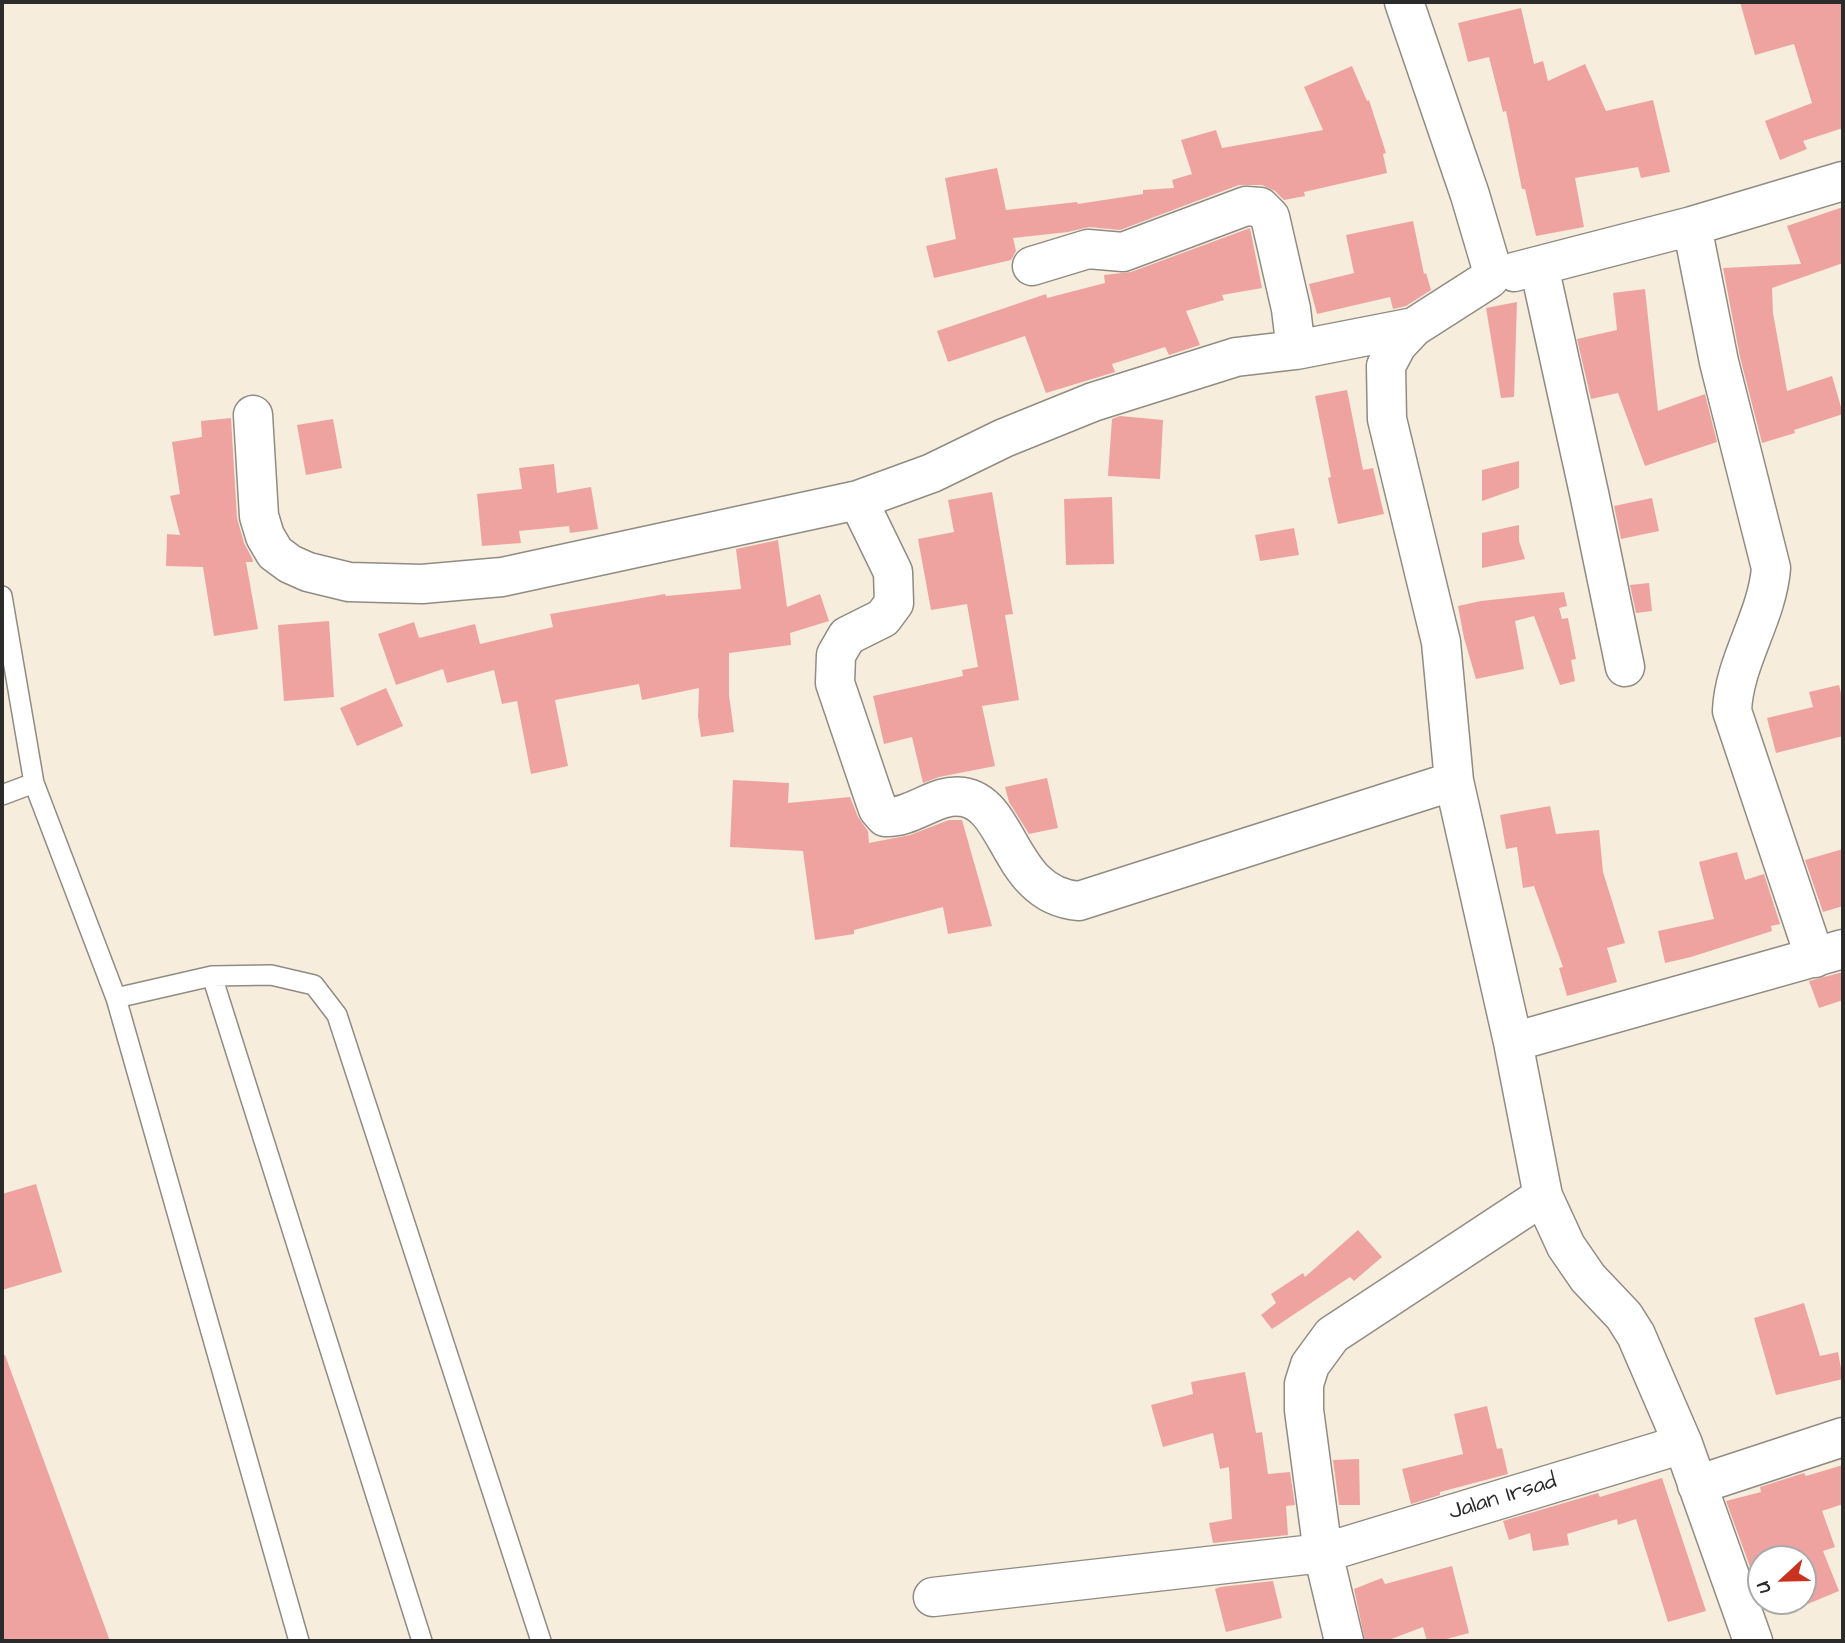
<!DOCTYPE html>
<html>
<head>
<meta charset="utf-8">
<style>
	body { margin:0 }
	#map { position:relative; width:1845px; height:1643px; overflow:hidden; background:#f6eddc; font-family:"Architects Daughter",sans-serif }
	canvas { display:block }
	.frame { position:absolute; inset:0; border:4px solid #2b2b2b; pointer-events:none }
	.north { position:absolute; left:1747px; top:1545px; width:70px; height:70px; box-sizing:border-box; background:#fff; border:2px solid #aaa; border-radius:50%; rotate:248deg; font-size:19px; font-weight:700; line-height:28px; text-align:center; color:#2b2b2b }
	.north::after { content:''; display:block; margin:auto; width:24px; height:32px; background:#c8321e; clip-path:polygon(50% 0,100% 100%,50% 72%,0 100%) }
</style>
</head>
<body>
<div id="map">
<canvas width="1845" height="1643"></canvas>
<div class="frame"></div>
<div class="north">U</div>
</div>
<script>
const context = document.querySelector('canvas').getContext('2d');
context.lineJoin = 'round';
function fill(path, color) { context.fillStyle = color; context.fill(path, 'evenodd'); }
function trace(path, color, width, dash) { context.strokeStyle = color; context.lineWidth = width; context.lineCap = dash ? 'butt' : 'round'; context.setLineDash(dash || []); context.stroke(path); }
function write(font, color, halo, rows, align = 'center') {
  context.font = font + ' "Architects Daughter",sans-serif'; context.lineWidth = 5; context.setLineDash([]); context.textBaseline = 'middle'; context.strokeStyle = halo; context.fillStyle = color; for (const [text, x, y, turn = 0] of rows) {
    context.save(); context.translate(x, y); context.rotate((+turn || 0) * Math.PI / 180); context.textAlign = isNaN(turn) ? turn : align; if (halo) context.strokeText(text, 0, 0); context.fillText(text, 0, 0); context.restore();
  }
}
fill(new Path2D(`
	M 1740,2 L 1843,2 L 1843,128 L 1803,141 L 1807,149 L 1780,160 L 1765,121 L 1812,103 L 1794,44 L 1755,55 Z
	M 1521,8 L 1534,64 L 1543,61 L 1548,81 L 1585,64 L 1606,111 L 1653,100 L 1670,172 L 1641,178 L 1638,167 L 1575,178 L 1584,227 L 1536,236 L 1525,189 L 1522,189 L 1506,111 L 1503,112 L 1489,57 L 1468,62 L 1458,23 Z
	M 1352,66 L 1367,101 L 1369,100 L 1386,153 L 1383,154 L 1387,173 L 1304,192 L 1305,196 L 1284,200 L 1275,191 L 1262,185 L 1239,185 L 1120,230 L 1089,227 L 1068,232 L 1013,238 L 1016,251 L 1011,260 L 934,278 L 926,246 L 956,239 L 945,178 L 997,168 L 1006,210 L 1077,202 L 1078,204 L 1143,194 L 1143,190 L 1174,188 L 1172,180 L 1192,174 L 1181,140 L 1216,130 L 1222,148 L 1323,130 L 1304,87 Z
	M 1843,207 L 1843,263 L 1772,288 L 1773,313 L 1787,391 L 1832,376 L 1843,414 L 1794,430 L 1795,433 L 1762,443 L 1740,357 L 1723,268 L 1801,264 L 1787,226 Z
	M 1413,221 L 1424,274 L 1426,273 L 1431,290 L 1406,306 L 1393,309 L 1390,297 L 1317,314 L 1309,284 L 1354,273 L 1346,235 Z
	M 1250,228 L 1262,288 L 1222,295 L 1224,300 L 1186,311 L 1200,345 L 1169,355 L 1165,347 L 1112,364 L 1115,372 L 1046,393 L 1025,336 L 948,362 L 937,331 L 1046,294 L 1047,298 L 1105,283 L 1104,275 L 1131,272 Z
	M 1645,289 L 1658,411 L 1705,394 L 1717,442 L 1645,466 L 1618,393 L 1591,399 L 1577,339 L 1617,330 L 1613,293 Z
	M 1517,302 L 1514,397 L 1501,398 L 1486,308 Z
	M 1347,390 L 1363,470 L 1373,468 L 1384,514 L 1338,524 L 1328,478 L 1331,477 L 1315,396 Z
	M 1120,416 L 1163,420 L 1160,479 L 1108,476 L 1112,419 Z
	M 231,418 L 237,518 L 244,543 L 252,558 L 253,562 L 246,562 L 258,629 L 214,636 L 203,567 L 166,566 L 167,534 L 180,535 L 170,496 L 180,494 L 172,442 L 202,437 L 201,421 Z
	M 333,419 L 342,468 L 306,475 L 297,425 Z
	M 1519,461 L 1519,488 L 1482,501 L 1482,470 Z
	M 554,464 L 557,493 L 591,487 L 598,529 L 570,533 L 569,526 L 519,531 L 521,543 L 482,546 L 477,494 L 522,489 L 519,468 Z
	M 992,492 L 1013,614 L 1005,615 L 1019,700 L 982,706 L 995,766 L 939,777 L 923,783 L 912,737 L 884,744 L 873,696 L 963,676 L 962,670 L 978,667 L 967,604 L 931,610 L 918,539 L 954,532 L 948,500 Z
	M 1112,497 L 1114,564 L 1066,565 L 1064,499 Z
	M 1652,498 L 1659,531 L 1621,539 L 1614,506 Z
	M 1519,525 L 1519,541 L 1525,559 L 1482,568 L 1482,533 Z
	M 1294,528 L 1299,555 L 1260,561 L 1255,535 Z
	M 778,540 L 787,607 L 820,594 L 829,621 L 790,633 L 791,645 L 729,653 L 729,695 L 734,732 L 701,737 L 698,716 L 699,688 L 642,700 L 639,684 L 555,700 L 568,766 L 531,774 L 517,701 L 502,704 L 494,670 L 447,683 L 443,669 L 396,685 L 378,634 L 414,622 L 419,638 L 475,624 L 480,644 L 553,627 L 550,614 L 665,594 L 666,596 L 741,589 L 736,549 Z
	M 1649,583 L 1652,611 L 1636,613 L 1630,585 Z
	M 1564,592 L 1567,606 L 1559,608 L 1562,619 L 1568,618 L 1576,659 L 1571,660 L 1575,681 L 1560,685 L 1534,616 L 1515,621 L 1524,669 L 1476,679 L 1464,638 L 1458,606 L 1481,601 Z
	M 329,621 L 334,697 L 284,701 L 278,625 Z
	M 1839,685 L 1843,701 L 1843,736 L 1776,753 L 1767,718 L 1813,707 L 1809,692 Z
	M 386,688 L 403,726 L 357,746 L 340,708 Z
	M 1047,778 L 1058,828 L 1029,834 L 1009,802 L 1005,787 Z
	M 733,780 L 789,783 L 788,803 L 850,797 L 858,817 L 868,831 L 869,843 L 910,835 L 949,820 L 962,820 L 992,926 L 948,934 L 943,907 L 854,930 L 854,934 L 815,940 L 803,851 L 730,847 Z
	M 1550,806 L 1556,834 L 1599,830 L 1603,872 L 1625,943 L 1607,948 L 1617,982 L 1567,996 L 1559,968 L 1563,967 L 1534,886 L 1523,888 L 1517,847 L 1506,849 L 1500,815 Z
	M 1843,849 L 1843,906 L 1823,912 L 1805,860 Z
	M 1737,852 L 1745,880 L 1764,874 L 1780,924 L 1771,926 L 1772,931 L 1691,957 L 1665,963 L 1658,931 L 1714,919 L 1699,862 Z
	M 1843,972 L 1843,1000 L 1819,1008 L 1809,981 Z
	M 36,1184 L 62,1272 L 2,1290 L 2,1194 Z
	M 1358,1230 L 1382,1257 L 1354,1281 L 1350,1277 L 1272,1329 L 1261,1315 L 1276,1303 L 1271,1294 L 1303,1273 L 1305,1277 Z
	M 1804,1303 L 1820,1356 L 1838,1352 L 1843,1379 L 1776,1395 L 1754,1318 Z
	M 5,1355 L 110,1641 L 2,1641 L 2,1356 Z
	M 1245,1372 L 1256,1433 L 1262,1432 L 1268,1474 L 1290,1472 L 1295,1505 L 1286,1506 L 1288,1535 L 1213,1543 L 1209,1523 L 1232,1519 L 1229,1467 L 1220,1469 L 1213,1433 L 1163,1447 L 1151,1405 L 1193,1394 L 1191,1382 Z
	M 1487,1406 L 1497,1449 L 1502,1448 L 1508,1474 L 1440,1492 L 1440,1495 L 1411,1504 L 1402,1469 L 1463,1454 L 1454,1414 Z
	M 1359,1459 L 1360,1505 L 1339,1505 L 1333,1460 Z
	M 1843,1465 L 1843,1504 L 1822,1511 L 1835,1547 L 1823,1551 L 1839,1591 L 1798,1608 L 1795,1601 L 1803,1601 L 1803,1559 L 1761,1559 L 1761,1572 L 1753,1575 L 1726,1501 L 1761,1492 L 1760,1487 L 1804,1473 L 1806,1476 Z
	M 1662,1478 L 1706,1611 L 1668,1622 L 1636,1519 L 1618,1525 L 1617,1519 L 1567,1534 L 1569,1545 L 1533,1551 L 1530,1533 L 1509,1540 L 1503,1521 L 1598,1493 L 1600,1497 Z
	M 1452,1566 L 1469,1633 L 1439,1641 L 1427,1641 L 1423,1627 L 1386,1641 L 1365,1641 L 1354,1589 L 1382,1578 L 1385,1584 Z
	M 1273,1581 L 1282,1618 L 1226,1632 L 1215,1589 L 1220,1587 Z`), '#efa3a0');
const service = new Path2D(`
	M 2,596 L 34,783
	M 2,795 L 34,783 L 116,998 L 299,1641
	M 212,976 L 422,1641
	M 116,998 L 212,976 L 271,975 L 314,985 L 337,1015 L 541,1641`);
const minor = new Path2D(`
	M 1404,2 L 1470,195 L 1491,266 L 1489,279 L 1414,327 L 1397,345 L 1386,366 L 1387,419 L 1441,642 L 1454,781 L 1513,1042 L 1543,1196 L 1566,1246 L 1588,1278 L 1624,1316 L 1636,1335 L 1683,1444 L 1753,1641
	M 1692,226 L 1719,362 L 1771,568 C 1767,618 1734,661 1732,711 L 1815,958
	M 1032,266 L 1088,249 L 1123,252 L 1246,206 L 1260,207 L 1270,217 L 1291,309 L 1296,350
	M 1539,266 L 1589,493 L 1625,667
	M 1514,272 L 1692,226 L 1843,181
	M 253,415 L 259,516 L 265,536 L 275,553 L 290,564 L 308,572 L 349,582 L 422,584 L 502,577 L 858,500 L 932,473 L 1004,438 L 1093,402 L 1236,357 L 1296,350 L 1414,327
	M 858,500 L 893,572 L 894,603 L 883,618 L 847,636 L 836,655 L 835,683 L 874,798 L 878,809 L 885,817 C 912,819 937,792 963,797 C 1011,804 1008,896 1079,901 L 1454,781
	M 1513,1042 L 1843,949
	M 1697,1485 L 1843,1437
	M 933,1597 L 1323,1553 L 1683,1444
	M 1344,1641 L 1323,1553 L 1304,1410 L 1304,1384 L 1310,1365 L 1332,1335 L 1543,1196`);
trace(service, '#908c84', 22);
trace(minor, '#908c84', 41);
trace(service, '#fff', 19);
trace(minor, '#fff', 38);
write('23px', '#2b2b2b', '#fff', [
	["Jalan Irsad",1503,1498,-17]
]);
</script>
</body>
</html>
